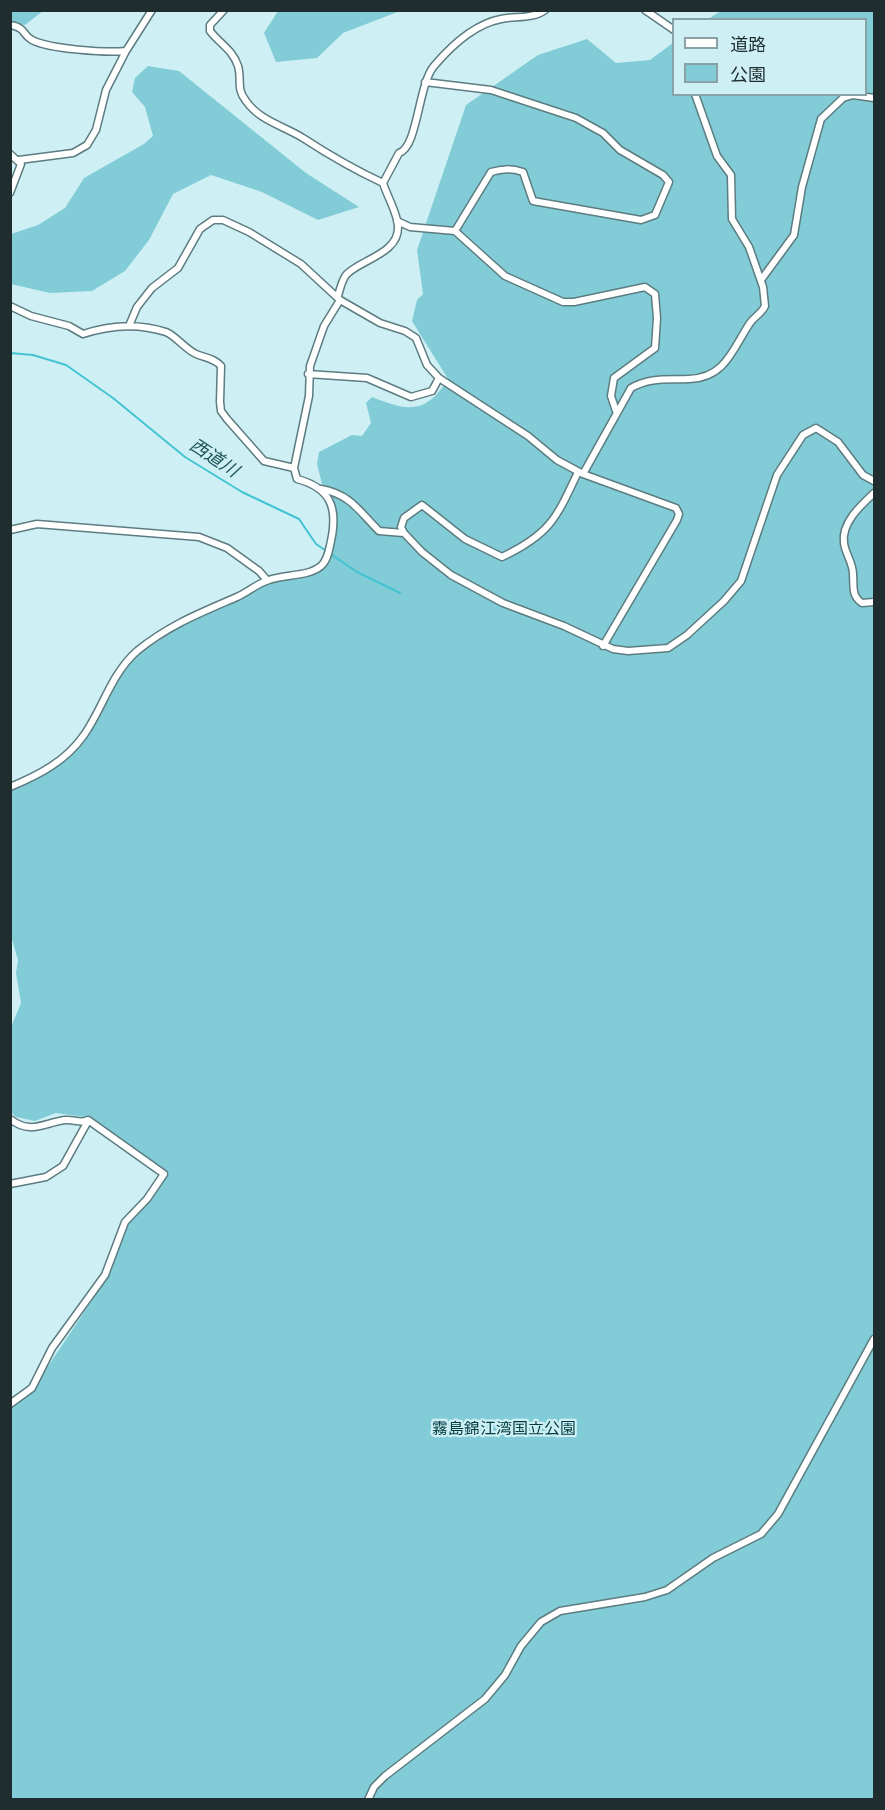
<!DOCTYPE html>
<html>
<head>
<meta charset="utf-8">
<style>
	body { margin:0 }
	#map { position:relative; width:885px; height:1810px; overflow:hidden; background:#cef0f5; font-family:"Asap Condensed","Noto Sans JP",sans-serif }
	canvas { display:block }
	.frame { position:absolute; inset:0; border:12px solid #1f2d2e; pointer-events:none }
	.legend { position:absolute; left:672px; top:18px; width:195px; height:78px; box-sizing:border-box; background:#cef0f5; border:2px solid #88a2a5; margin:0; padding:8px 10px; list-style:none; font-size:18px; color:#1f2d2e }
	.legend li { display:flex; align-items:center; gap:12px; height:30px }
	.legend b { width:30px; border:2px solid #88a2a5 }
</style>
</head>
<body>
<div id="map">
<canvas width="885" height="1810"></canvas>
<div class="frame"></div>
<ul class="legend">
<li><b style="height:8px;background:#fff"></b>道路</li>
<li><b style="height:16px;background:#81ccd6"></b>公園</li>
</ul>
</div>
<script>
const context = document.querySelector('canvas').getContext('2d');
context.lineJoin = 'round';
function fill(path, color) { context.fillStyle = color; context.fill(path, 'evenodd'); }
function trace(path, color, width, dash) { context.strokeStyle = color; context.lineWidth = width; context.lineCap = dash ? 'butt' : 'round'; context.setLineDash(dash || []); context.stroke(path); }
function write(font, color, halo, rows, align = 'center') {
  context.font = font + ' "Asap Condensed","Noto Sans JP",sans-serif'; context.lineWidth = 4.5; context.setLineDash([]); context.textBaseline = 'middle'; context.strokeStyle = halo; context.fillStyle = color; for (const [text, x, y, turn = 0] of rows) {
    context.save(); context.translate(x, y); context.rotate((+turn || 0) * Math.PI / 180); context.textAlign = isNaN(turn) ? turn : align; if (halo) context.strokeText(text, 0, 0); context.fillText(text, 0, 0); context.restore();
  }
}
fill(new Path2D(`
	M 10,11 L 43,11 L 25,25 L 11,22 Z
	M 278,11 L 278,10 L 400,11 L 343,33 L 317,58 L 276,62 L 264,33 Z
	M 721,11 L 874,11 L 874,1799 L 11,1799 L 11,1406 L 28,1396 L 107,1278 L 128,1221 L 159,1187 L 159,1171 L 161,1168 L 92,1118 L 56,1113 L 35,1121 L 16,1117 L 11,1112 L 11,1027 L 21,1003 L 16,973 L 18,960 L 11,936 L 10,788 L 34,779 L 70,757 L 92,729 L 112,686 L 134,658 L 193,617 L 276,581 L 313,575 L 324,565 L 333,545 L 336,522 L 333,502 L 323,488 L 317,464 L 319,452 L 352,435 L 362,436 L 371,423 L 366,403 L 372,397 C 407,411 426,415 448,379 L 412,321 L 417,300 L 423,294 L 417,250 L 466,105 L 538,55 L 587,39 L 616,63 L 650,60 L 673,43 L 674,94 L 866,94 L 866,20 L 708,19 Z
	M 148,66 L 179,71 L 306,173 L 359,207 L 318,220 L 262,192 L 211,175 L 173,194 L 149,240 L 125,271 L 92,291 L 50,293 L 11,284 L 11,234 L 38,225 L 65,208 L 84,178 L 144,144 L 153,136 L 145,107 L 132,92 L 135,78 Z`), '#81ccd6');
trace(new Path2D(`
	M 10,353 L 33,355 L 66,365 L 113,398 L 185,457 L 242,492 L 299,519 L 316,544 L 357,572 L 400,593`), '#44c3d2', 2);
const minor = new Path2D(`
	M 224,10 L 210,25 L 210,31 C 219,43 233,50 238,66 C 242,80 236,89 246,101 C 260,121 284,126 303,138 C 329,155 355,170 383,183 C 387,196 398,214 398,227 C 399,254 359,260 346,275 C 342,280 340,289 338,296
	M 645,10 L 674,30
	M 10,25 C 27,28 21,34 32,40 C 49,49 106,53 126,51 L 152,10
	M 425,82 L 491,90 L 576,118 L 603,133 L 620,150 L 663,175 L 669,182 L 655,215 L 641,220 L 533,201 L 523,172 C 511,168 502,169 491,172 L 455,231
	M 10,154 L 21,164 L 10,193
	M 19,160 L 73,153 L 87,145 L 96,130 L 106,90 L 126,51
	M 383,183 L 399,153 C 418,147 418,85 434,66 C 451,46 475,24 501,19 C 516,16 533,19 545,10
	M 397,221 L 410,227 L 455,231 L 505,276 L 563,302 L 574,302 L 645,287 L 655,294 L 657,318 L 655,348 L 614,378 L 611,396 L 616,411
	M 761,280 L 794,235 L 802,187 L 821,119 L 843,98 L 853,95 L 874,98
	M 10,306 L 31,316 L 69,326 L 83,334 C 110,325 138,323 166,332 C 176,336 185,349 196,354 C 205,358 214,358 221,366 L 220,402 L 221,411 L 227,419 L 264,461 L 294,468
	M 129,326 L 137,307 L 152,288 L 178,268 L 200,229 L 213,220 L 223,220 L 249,232 L 301,264 L 340,300 L 380,323 L 405,331 L 416,338 L 427,365 L 439,378 L 528,436 L 557,460 L 583,474 L 676,508 L 679,514 L 677,520 L 603,646
	M 308,374 L 367,378 L 411,397 L 432,391 L 439,378
	M 583,474 L 631,388 C 650,377 667,380 689,379 C 726,378 733,348 750,323 C 755,316 762,313 765,306 L 763,287 L 749,247 L 732,219 L 731,175 L 717,156 L 695,94
	M 321,489 C 350,494 359,511 379,531 L 404,533 L 422,552 L 451,575 L 503,603 L 564,626 L 613,649 L 628,651 L 668,648 L 687,635 L 724,601 L 741,581 L 777,475 L 803,435 L 816,428 L 838,442 L 863,475 L 874,481
	M 874,493 C 861,505 841,523 844,543 C 845,553 853,563 853,574 C 854,585 851,596 862,603 L 874,602
	M 10,530 L 37,524 L 199,537 L 227,548 L 259,571 L 267,580
	M 404,533 L 401,527 L 404,518 L 422,505 L 465,539 L 502,557 C 550,534 556,519 578,472
	M 10,787 C 39,775 66,761 84,735 C 103,708 111,674 137,651 C 169,625 200,613 237,597 C 248,592 258,583 269,580 C 284,574 308,577 321,566 C 328,560 329,549 331,541 C 338,508 331,488 297,479 L 294,468 L 309,396 L 310,366 L 324,326 L 340,300
	M 10,1119 C 31,1135 43,1123 65,1120 C 74,1119 80,1124 88,1120 L 164,1174 L 147,1199 L 125,1222 L 105,1275 L 52,1348 L 32,1388 L 10,1404
	M 10,1184 L 46,1177 L 63,1166 L 88,1121
	M 368,1800 L 374,1787 L 385,1776 L 485,1699 L 505,1675 L 521,1646 L 541,1622 L 560,1611 L 645,1597 L 667,1590 L 713,1558 L 761,1534 L 778,1514 L 874,1339`);
trace(minor, '#5c7c80', 9);
trace(minor, '#fff', 6);
write('16px', '#003b42', '#cef0f5', [
	["霧島錦江湾国立公園",504,1429]
]);
write('italic 18px', '#1e535a', '#cef0f5', [
	["西道川",214,458,33]
]);
</script>
</body>
</html>
